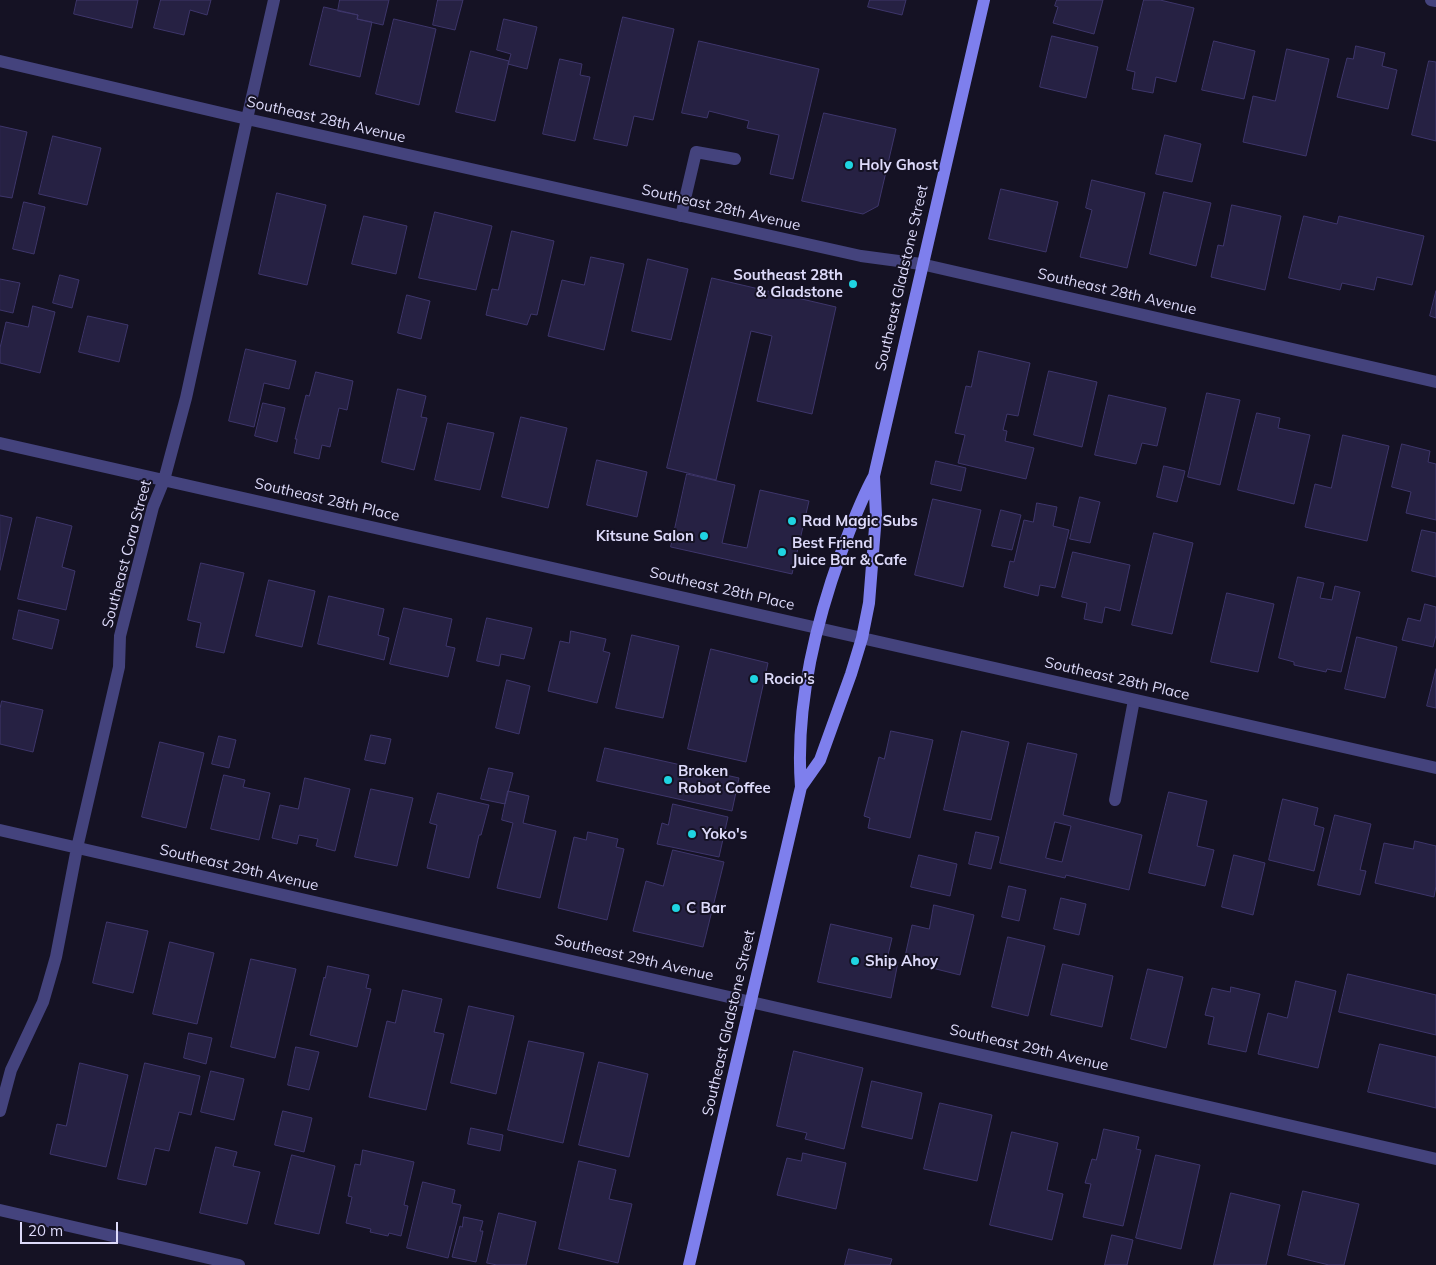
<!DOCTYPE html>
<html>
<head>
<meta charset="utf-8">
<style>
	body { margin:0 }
	#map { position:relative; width:1436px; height:1265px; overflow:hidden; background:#151224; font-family:Mulish,sans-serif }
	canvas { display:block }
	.scale { position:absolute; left:20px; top:1222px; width:98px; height:22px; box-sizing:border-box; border:2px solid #dddafa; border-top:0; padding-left:6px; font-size:15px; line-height:18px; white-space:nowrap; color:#dddafa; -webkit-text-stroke:4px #151224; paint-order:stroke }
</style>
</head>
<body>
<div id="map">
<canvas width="1436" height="1265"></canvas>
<div class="scale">20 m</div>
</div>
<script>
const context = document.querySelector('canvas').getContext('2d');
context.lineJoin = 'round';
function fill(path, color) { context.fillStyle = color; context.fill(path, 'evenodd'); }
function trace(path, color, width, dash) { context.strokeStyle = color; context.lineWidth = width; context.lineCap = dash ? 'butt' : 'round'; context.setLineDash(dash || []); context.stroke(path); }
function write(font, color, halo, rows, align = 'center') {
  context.font = font + ' Mulish,sans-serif'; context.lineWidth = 4; context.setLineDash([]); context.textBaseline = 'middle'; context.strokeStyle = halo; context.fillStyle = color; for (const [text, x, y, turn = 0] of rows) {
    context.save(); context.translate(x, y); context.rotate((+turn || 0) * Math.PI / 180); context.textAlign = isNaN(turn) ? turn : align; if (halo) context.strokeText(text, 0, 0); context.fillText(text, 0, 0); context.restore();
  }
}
const building = new Path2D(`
	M 77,0 L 138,0 L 132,28 L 74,14 Z
	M 161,0 L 211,0 L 207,15 L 190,10 L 184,35 L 154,28 Z
	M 340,0 L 389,0 L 383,25 L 357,19 L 358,15 L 338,11 Z
	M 438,0 L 463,0 L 455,30 L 433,25 Z
	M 870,0 L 906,0 L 902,15 L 868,7 Z
	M 1057,0 L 1103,0 L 1094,34 L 1053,23 L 1058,7 L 1055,6 Z
	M 1144,0 L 1160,0 L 1194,8 L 1176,82 L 1156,77 L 1153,93 L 1132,89 L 1135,72 L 1127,70 Z
	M 324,7 L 358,15 L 357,19 L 372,22 L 360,77 L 310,65 Z
	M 623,17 L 674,29 L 653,120 L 634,116 L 627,146 L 594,139 Z
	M 394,19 L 436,29 L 419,105 L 376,94 Z
	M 504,19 L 537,27 L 527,69 L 508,64 L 511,54 L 497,50 Z
	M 1052,36 L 1098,47 L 1086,98 L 1040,87 Z
	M 699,41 L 819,69 L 793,179 L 770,174 L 779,135 L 747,128 L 749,121 L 709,111 L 707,118 L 682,113 Z
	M 1214,41 L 1255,51 L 1244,99 L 1202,90 Z
	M 1356,46 L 1385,53 L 1382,66 L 1397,70 L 1388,109 L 1337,97 L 1347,58 L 1353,59 Z
	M 1287,49 L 1329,59 L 1306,156 L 1243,142 L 1253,96 L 1275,101 Z
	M 471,51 L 509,61 L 495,121 L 456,112 Z
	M 560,59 L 582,64 L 580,75 L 590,77 L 575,141 L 543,134 Z
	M 1429,61 L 1436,62 L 1436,141 L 1412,135 Z
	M 824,113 L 896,129 L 878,206 L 863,214 L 802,201 Z
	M 0,126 L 27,132 L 12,198 L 0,196 Z
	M 1165,135 L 1201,144 L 1192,182 L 1156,174 Z
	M 53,136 L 101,148 L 87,205 L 39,194 Z
	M 1092,180 L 1145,193 L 1127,268 L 1080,257 L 1092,210 L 1086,208 Z
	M 1001,189 L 1058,202 L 1046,252 L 989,239 Z
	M 1164,192 L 1211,203 L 1196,266 L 1150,254 Z
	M 277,193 L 326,205 L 307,285 L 259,274 Z
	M 24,202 L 45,207 L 34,254 L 13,249 Z
	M 1232,205 L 1281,216 L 1265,290 L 1211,277 L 1218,245 L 1223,246 Z
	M 435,212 L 492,226 L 476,290 L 419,278 Z
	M 364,216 L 407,226 L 396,274 L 352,264 Z
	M 1304,216 L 1337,224 L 1339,216 L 1424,236 L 1412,285 L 1377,277 L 1374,290 L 1342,283 L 1340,290 L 1289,278 Z
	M 512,231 L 554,241 L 537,315 L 531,314 L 527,325 L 486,315 L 492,289 L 498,290 Z
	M 591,257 L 624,264 L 604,350 L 548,336 L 562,280 L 584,285 Z
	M 648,259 L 688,269 L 671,340 L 632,331 Z
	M 60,275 L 79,280 L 72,308 L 53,303 Z
	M 712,278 L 836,307 L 812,414 L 757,401 L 772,336 L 751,331 L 716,480 L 667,468 Z
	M 0,279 L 20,283 L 13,313 L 0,310 Z
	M 1436,291 L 1436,318 L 1430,316 Z
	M 407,295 L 430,301 L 421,339 L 398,333 Z
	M 33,306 L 55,312 L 40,373 L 0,363 L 0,348 L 6,322 L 28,327 Z
	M 88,316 L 128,325 L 119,362 L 79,352 Z
	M 246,349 L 296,361 L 289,389 L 264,383 L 254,427 L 229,421 Z
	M 979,351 L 1030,363 L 1018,416 L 1007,414 L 1003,430 L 1007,431 L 1005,441 L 1034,448 L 1026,479 L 958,463 L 965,435 L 955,433 L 966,386 L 971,387 Z
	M 1049,371 L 1097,382 L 1082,447 L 1034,435 Z
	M 316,372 L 353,381 L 347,410 L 339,408 L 330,447 L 322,445 L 319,459 L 294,453 L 297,439 L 295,439 L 306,395 L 309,396 Z
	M 398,389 L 426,396 L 421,417 L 427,418 L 414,470 L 382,462 Z
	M 1207,393 L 1240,400 L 1220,485 L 1188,477 Z
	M 1109,395 L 1166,408 L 1157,446 L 1142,443 L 1136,464 L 1095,455 Z
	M 263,403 L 285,408 L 277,442 L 255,436 Z
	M 1257,413 L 1280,418 L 1278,428 L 1310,435 L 1294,504 L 1238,490 Z
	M 521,417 L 567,428 L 548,508 L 502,497 Z
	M 448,423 L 494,433 L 480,490 L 435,480 Z
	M 1343,435 L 1389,446 L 1367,541 L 1305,527 L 1315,484 L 1331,488 Z
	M 1402,444 L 1430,451 L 1428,462 L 1436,464 L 1436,520 L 1406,513 L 1411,492 L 1392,487 Z
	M 597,460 L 647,472 L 637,517 L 587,505 Z
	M 936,461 L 966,468 L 961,491 L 931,484 Z
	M 1164,466 L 1185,471 L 1177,502 L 1157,497 Z
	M 687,474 L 735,485 L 722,543 L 747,548 L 760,490 L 809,501 L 792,574 L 671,547 Z
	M 1080,497 L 1100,502 L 1090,543 L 1070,539 Z
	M 933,499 L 981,510 L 963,587 L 915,575 Z
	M 1037,503 L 1057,507 L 1053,526 L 1069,530 L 1055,588 L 1040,585 L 1038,596 L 1004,587 L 1010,561 L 1014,562 L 1024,520 L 1033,522 Z
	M 1001,510 L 1021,515 L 1012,550 L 992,546 Z
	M 0,515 L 12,518 L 0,570 Z
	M 37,517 L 72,526 L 62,567 L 75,571 L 66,610 L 18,599 Z
	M 1422,530 L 1436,533 L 1436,577 L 1412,571 Z
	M 1154,533 L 1193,543 L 1172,634 L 1132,625 Z
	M 1073,552 L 1130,565 L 1120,611 L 1105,607 L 1102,623 L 1084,619 L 1087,603 L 1062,597 Z
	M 201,563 L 244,573 L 224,653 L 196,647 L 201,623 L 188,620 Z
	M 1298,577 L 1324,583 L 1320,598 L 1332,600 L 1335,586 L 1360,592 L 1341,672 L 1327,669 L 1326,672 L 1294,665 L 1294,662 L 1279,658 Z
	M 269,580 L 315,591 L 302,647 L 256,636 Z
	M 1227,593 L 1274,604 L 1258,672 L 1211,662 Z
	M 329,596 L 384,609 L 378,635 L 389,638 L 384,660 L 318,644 Z
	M 1425,604 L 1436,607 L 1436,635 L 1433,647 L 1402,640 L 1408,618 L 1420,621 Z
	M 404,608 L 452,619 L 446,646 L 455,648 L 448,677 L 390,664 Z
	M 19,610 L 59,620 L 52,649 L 13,639 Z
	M 487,618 L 532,628 L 524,659 L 501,654 L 499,666 L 477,661 Z
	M 571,631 L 606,639 L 603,651 L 610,653 L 597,703 L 548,691 L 560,641 L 569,643 Z
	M 632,635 L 679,646 L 663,718 L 616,708 Z
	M 1357,637 L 1397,647 L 1385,698 L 1345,689 Z
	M 711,649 L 768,663 L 746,762 L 688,749 Z
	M 1436,669 L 1436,708 L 1427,706 Z
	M 507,680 L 530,686 L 519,734 L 496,728 Z
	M 2,701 L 43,710 L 33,752 L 0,744 L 0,709 Z
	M 891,731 L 933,740 L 910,838 L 868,828 L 870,818 L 864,816 L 879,757 L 884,759 Z
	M 962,731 L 1009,742 L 991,820 L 944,810 Z
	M 371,735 L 391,739 L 385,764 L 365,760 Z
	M 219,736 L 236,740 L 229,768 L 212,764 Z
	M 160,742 L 204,753 L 186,828 L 142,817 Z
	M 1028,743 L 1077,754 L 1063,815 L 1142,835 L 1129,890 L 1066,875 L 1065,878 L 1000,863 ZM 1055,822 L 1071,826 L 1062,862 L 1046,858 Z
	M 605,748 L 739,778 L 732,811 L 597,781 Z
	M 489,768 L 513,773 L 505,804 L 481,799 Z
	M 224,775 L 245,780 L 243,787 L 270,793 L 259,840 L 211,829 Z
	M 305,778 L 350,789 L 335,851 L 316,846 L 318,839 L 299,835 L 297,844 L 272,838 L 280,805 L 298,809 Z
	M 371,789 L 413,798 L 397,866 L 355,857 Z
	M 508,791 L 529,796 L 523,823 L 556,831 L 540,898 L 497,888 L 513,823 L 502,820 Z
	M 1169,792 L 1207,801 L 1197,846 L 1214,850 L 1205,886 L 1149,873 Z
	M 438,793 L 489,805 L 481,835 L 479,835 L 469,878 L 427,868 L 437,825 L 430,823 Z
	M 1283,799 L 1318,808 L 1314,825 L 1324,828 L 1314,871 L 1269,860 Z
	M 673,804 L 728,817 L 719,857 L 657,844 L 662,823 L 668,825 Z
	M 1335,815 L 1371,824 L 1360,870 L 1366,871 L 1360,895 L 1318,885 Z
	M 588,832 L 618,839 L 616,847 L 624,849 L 607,920 L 558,908 L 574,837 L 586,840 Z
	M 976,832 L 999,837 L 991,869 L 969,864 Z
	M 1415,841 L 1436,846 L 1436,886 L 1434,897 L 1375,883 L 1384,843 L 1413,849 Z
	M 673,850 L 724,862 L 703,947 L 633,931 L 646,881 L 663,886 Z
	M 919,855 L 957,864 L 950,896 L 911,887 Z
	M 1234,855 L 1265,863 L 1253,915 L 1222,907 Z
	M 1009,886 L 1026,890 L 1019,921 L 1002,917 Z
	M 1061,898 L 1086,904 L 1079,935 L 1054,929 Z
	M 934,905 L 974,915 L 960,975 L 904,961 L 912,925 L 929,929 Z
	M 107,922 L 148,931 L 133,993 L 93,983 Z
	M 831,924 L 892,938 L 887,959 L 898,962 L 891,998 L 818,982 Z
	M 1008,937 L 1045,946 L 1028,1016 L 992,1007 Z
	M 170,942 L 214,953 L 197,1024 L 153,1014 Z
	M 251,959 L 296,969 L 275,1058 L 231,1047 Z
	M 1063,964 L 1113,976 L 1102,1027 L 1051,1015 Z
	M 328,966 L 369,975 L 366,988 L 371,989 L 357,1047 L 310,1035 L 324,977 L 325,978 Z
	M 1148,969 L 1183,977 L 1166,1048 L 1131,1039 Z
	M 1348,974 L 1436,995 L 1436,1035 L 1339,1012 Z
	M 1296,981 L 1336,991 L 1318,1068 L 1258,1054 L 1268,1013 L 1287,1018 Z
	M 1231,987 L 1260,994 L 1246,1052 L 1208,1044 L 1214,1017 L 1205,1015 L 1212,988 L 1230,992 Z
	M 403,990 L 442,999 L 434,1032 L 444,1034 L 426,1110 L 369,1097 L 387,1021 L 395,1023 Z
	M 469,1006 L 514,1016 L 496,1094 L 451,1083 Z
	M 189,1033 L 212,1038 L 206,1064 L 184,1058 Z
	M 529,1041 L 584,1053 L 563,1143 L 508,1130 Z
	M 1380,1044 L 1436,1057 L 1436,1108 L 1368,1092 Z
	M 296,1047 L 319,1052 L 309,1090 L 288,1085 Z
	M 794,1051 L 863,1068 L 844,1149 L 805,1139 L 807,1133 L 777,1126 Z
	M 599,1062 L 648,1074 L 629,1157 L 579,1145 Z
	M 80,1063 L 128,1075 L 106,1167 L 50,1154 L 57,1124 L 66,1126 Z
	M 145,1063 L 200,1076 L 191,1115 L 179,1112 L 169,1151 L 155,1148 L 146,1185 L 118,1179 Z
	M 211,1071 L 244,1079 L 234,1120 L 201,1112 Z
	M 872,1081 L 922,1093 L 912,1139 L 862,1127 Z
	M 940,1103 L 992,1115 L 977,1181 L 924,1169 Z
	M 283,1111 L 312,1118 L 304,1152 L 275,1145 Z
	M 471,1128 L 503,1135 L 500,1151 L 468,1144 Z
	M 1104,1129 L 1139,1137 L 1136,1149 L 1141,1150 L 1123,1226 L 1083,1217 L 1091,1184 L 1085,1183 L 1092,1159 L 1096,1160 Z
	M 1012,1132 L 1058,1143 L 1047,1190 L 1063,1194 L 1052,1240 L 990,1225 Z
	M 216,1147 L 237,1152 L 233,1166 L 260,1172 L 247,1224 L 200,1213 Z
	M 363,1150 L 414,1162 L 404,1205 L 408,1206 L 401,1236 L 389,1233 L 388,1236 L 370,1232 L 371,1229 L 346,1223 L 352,1197 L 348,1196 L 355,1164 L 360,1165 Z
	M 803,1153 L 846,1163 L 836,1209 L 777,1195 L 787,1158 L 801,1161 Z
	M 292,1155 L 335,1166 L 319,1234 L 275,1224 Z
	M 1156,1155 L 1200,1165 L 1181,1249 L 1136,1238 Z
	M 579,1161 L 616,1170 L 609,1199 L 632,1204 L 618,1263 L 559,1249 Z
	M 423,1182 L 455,1190 L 452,1203 L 461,1205 L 448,1258 L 407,1248 Z
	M 1303,1191 L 1359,1204 L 1344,1265 L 1329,1265 L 1288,1255 Z
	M 1231,1193 L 1280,1205 L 1266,1265 L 1214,1265 Z
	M 499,1213 L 536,1222 L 526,1265 L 497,1265 L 487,1263 Z
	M 464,1217 L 483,1221 L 480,1231 L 483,1231 L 476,1262 L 452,1257 L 460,1226 L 462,1227 Z
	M 1112,1235 L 1133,1240 L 1127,1265 L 1105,1265 Z
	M 849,1249 L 892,1259 L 890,1265 L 845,1265 Z`);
fill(building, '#262143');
trace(building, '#3e366b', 1);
trace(new Path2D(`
	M 681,216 L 696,152 L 735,159
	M 1115,800 L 1134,700`), '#44437d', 12);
trace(new Path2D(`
	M 1431,0 L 1436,1
	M 0,61 L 247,119 L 861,256 L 921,264 L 1436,382
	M 0,443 L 1436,768
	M 0,830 L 1436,1159
	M 0,1111 L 11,1070 L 43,1002 L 56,957 L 77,848 L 119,667 L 120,636 L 153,507 L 164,480 L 186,398 L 247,119 L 274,0
	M 0,1210 L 239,1265`), '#44437d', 12);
trace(new Path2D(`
	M 801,787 L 820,760 L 851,674 L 862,638 L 869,603 L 876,515 L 874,476
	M 689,1265 L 801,787 C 795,708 814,628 841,553 C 851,527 860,501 874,476 L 984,0`), '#7e7fed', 12);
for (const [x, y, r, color] of [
	[849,165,5,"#1fd4e1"],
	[853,284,5,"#1fd4e1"],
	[792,521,5,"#1fd4e1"],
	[704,536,5,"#1fd4e1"],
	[782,552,5,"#1fd4e1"],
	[754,679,5,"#1fd4e1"],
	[668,780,5,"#1fd4e1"],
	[692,834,5,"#1fd4e1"],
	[676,908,5,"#1fd4e1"],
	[855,961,5,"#1fd4e1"]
]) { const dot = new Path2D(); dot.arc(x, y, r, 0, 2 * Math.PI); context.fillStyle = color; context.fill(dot); trace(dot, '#151224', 2); }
write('15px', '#dddafa', '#151224', [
	["Southeast 28th Avenue",326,120,13],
	["Southeast 28th Avenue",721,208,13],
	["Southeast Gladstone Street",902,278,-77],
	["Southeast 28th Avenue",1117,292,13],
	["Southeast 28th Place",327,500,13],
	["Southeast Cora Street",127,554,-75],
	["Southeast 28th Place",722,589,13],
	["Southeast 28th Place",1117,679,13],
	["Southeast 29th Avenue",239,868,13],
	["Southeast 29th Avenue",634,958,13],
	["Southeast Gladstone Street",729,1023,-77],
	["Southeast 29th Avenue",1029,1048,13]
]);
write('bold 15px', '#dddafa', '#151224', [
	["Holy Ghost",859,165],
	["Southeast 28th",843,275,"right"],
	["& Gladstone",843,292,"right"],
	["Rad Magic Subs",802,521],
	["Kitsune Salon",694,536,"right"],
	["Best Friend",792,543],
	["Juice Bar & Cafe",792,560],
	["Rocio's",764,679],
	["Broken",678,771],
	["Robot Coffee",678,788],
	["Yoko's",702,834],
	["C Bar",686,908],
	["Ship Ahoy",865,961]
], 'left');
</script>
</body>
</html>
